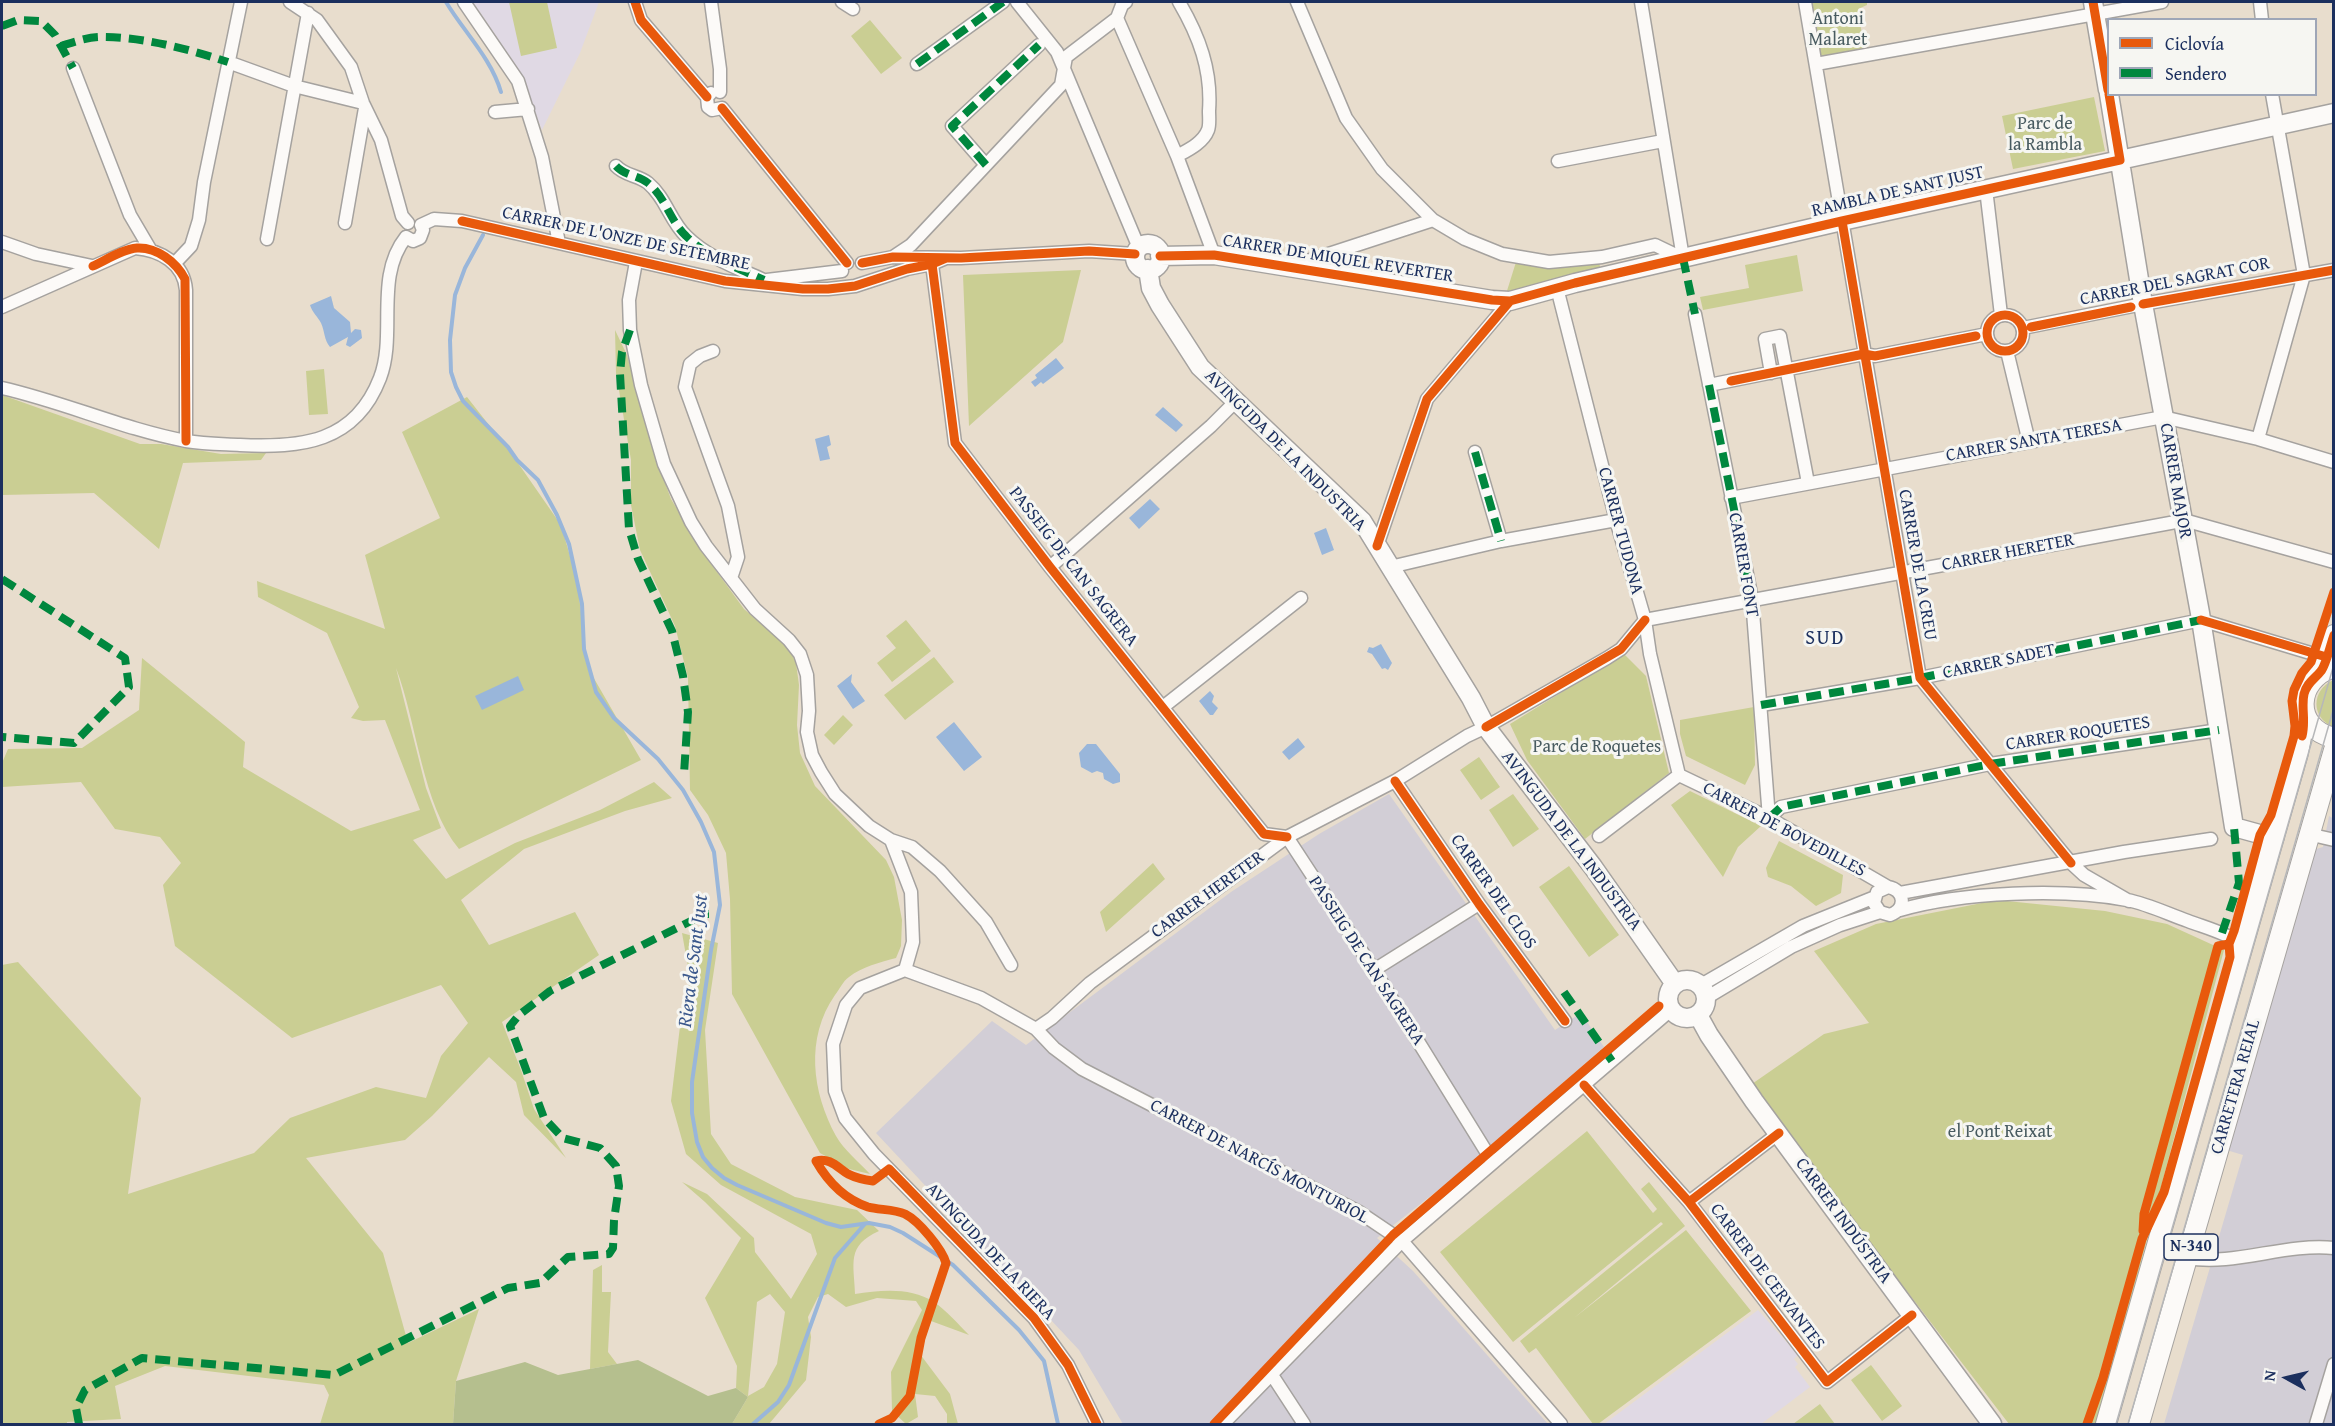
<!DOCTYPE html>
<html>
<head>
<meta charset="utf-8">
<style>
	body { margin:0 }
	#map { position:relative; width:2335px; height:1426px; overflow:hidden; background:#e8ddcd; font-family:"Gentium Book Plus",serif }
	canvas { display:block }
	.frame { position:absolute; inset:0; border:3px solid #1b2f5e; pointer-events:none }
	.legend { position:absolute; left:2107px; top:18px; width:210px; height:78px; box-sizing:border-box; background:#f6f6f2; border:2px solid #9ea6b7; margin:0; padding:8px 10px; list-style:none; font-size:18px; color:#1b2f5e }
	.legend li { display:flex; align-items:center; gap:12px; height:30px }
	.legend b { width:30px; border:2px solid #9ea6b7 }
	.north { position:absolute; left:2257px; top:1348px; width:60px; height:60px; -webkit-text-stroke:4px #f6f6f2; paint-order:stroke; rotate:278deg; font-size:16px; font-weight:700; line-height:24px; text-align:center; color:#1b2f5e }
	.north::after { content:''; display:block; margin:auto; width:21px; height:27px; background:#1b2f5e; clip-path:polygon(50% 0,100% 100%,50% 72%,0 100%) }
</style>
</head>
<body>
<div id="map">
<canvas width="2335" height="1426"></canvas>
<div class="frame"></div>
<ul class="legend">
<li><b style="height:8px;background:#e8590c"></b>Ciclovía</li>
<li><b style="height:8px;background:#00873e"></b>Sendero</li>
</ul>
<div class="north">N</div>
</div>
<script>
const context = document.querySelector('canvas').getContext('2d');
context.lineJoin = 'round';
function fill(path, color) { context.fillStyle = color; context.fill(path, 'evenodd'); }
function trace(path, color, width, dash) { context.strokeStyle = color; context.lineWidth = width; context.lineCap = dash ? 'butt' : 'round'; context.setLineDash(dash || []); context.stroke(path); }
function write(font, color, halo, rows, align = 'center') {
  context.font = font + ' "Gentium Book Plus",serif'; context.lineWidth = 6; context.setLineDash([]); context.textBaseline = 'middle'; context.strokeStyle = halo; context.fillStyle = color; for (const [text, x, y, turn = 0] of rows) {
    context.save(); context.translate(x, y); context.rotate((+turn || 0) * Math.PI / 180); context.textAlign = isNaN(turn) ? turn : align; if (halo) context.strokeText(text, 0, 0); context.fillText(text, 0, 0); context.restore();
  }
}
fill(new Path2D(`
	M 473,2 L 599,2 L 580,53 L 542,130 L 517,67 Z
	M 1758,1310 L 1798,1355 L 1794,1359 L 1798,1364 L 1795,1367 L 1810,1387 L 1761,1424 L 1750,1424 L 1748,1422 L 1743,1424 L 1604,1424 Z`), '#e0d9e4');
fill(new Path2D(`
	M 1389,794 L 1555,1030 L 1581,1013 L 1604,1047 L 1456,1176 L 1377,1238 L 1413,1271 L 1548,1424 L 1123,1424 L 1079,1350 L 876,1133 L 992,1021 L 1026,1045 L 1231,892 L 1319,834 Z
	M 2329,816 L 2334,819 L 2333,1424 L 2164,1424 L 2243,1155 L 2223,1149 L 2309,851 L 2323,847 Z`), '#d2ced6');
fill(new Path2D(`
	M 509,2 L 547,2 L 557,48 L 521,56 Z
	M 1811,2 L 1867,2 L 1867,5 L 1858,9 L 1864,48 L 1821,58 Z
	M 870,20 L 902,58 L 881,74 L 851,36 Z
	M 2094,97 L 2105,151 L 2013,169 L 2002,116 Z
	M 1797,255 L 1803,291 L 1703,310 L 1700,297 L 1749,288 L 1745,265 Z
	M 1516,262 L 1558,267 L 1599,263 L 1602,273 L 1506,294 Z
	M 1081,270 L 1063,342 L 969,426 L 963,275 Z
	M 615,330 L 627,355 L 654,453 L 671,499 L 704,554 L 744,609 L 789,648 L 796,663 L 799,685 L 797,725 L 800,753 L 815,786 L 886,860 L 894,877 L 902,920 L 901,946 L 896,958 C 881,962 861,967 849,977 C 843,981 839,990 835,995 C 805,1038 812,1092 836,1136 C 844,1150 859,1162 870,1174 L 849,1169 L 820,1153 L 732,994 L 730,899 L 726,853 L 708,815 L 690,790 L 688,678 L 675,626 L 640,550 L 631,505 L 631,460 L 616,373 Z
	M 324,369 L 328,414 L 309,415 L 306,371 Z
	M 2,395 L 140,444 L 161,444 L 221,454 L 266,453 L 261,460 L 183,463 L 159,549 L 94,493 L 2,495 Z
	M 467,397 L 511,453 L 561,525 L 577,580 L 588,668 L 641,760 L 459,849 C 422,805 417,722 396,668 L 426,788 L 441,828 L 413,840 L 446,879 L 515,843 L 600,810 L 654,782 L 672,798 L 625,811 L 524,849 L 461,900 L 489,945 L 575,912 L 599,955 L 502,1022 L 521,1070 L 534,1109 L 566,1158 L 524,1115 L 516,1082 L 489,1057 L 432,1116 L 405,1140 L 306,1158 L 383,1253 L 408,1343 L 479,1309 L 456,1381 L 453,1424 L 320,1424 L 329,1395 L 324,1385 L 165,1366 L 115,1386 L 121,1419 L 67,1422 L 67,1424 L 2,1424 L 2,965 L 18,962 L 141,1098 L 128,1194 L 254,1153 L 290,1118 L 376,1087 L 426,1098 L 441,1056 L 468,1023 L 441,985 L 292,1038 L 175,946 L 163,885 L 181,863 L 160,837 L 115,829 L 81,782 L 2,787 L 2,763 L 8,749 L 82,748 L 139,710 L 142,658 L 245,742 L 243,767 L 351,831 L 420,810 L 385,720 L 363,721 L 351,718 L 359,707 L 327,633 L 258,597 L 257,581 L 385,629 L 365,555 L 440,518 L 402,432 Z
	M 906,620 L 931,651 L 892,682 L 877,663 L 896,648 L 886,636 Z
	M 1624,654 L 1646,676 L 1669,773 L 1585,839 L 1527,760 L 1510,724 Z
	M 934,657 L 954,682 L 905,720 L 884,695 Z
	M 2333,680 L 2333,727 C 2311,717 2311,691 2333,680 Z
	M 1754,707 L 1755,765 L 1745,785 L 1686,756 L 1680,734 L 1680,720 Z
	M 843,715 L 853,725 L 834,745 L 824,735 Z
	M 1479,757 L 1500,787 L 1481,800 L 1460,770 Z
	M 1690,791 L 1761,826 L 1738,847 L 1723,877 L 1671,805 Z
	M 1513,794 L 1539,829 L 1513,847 L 1489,810 Z
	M 1779,841 L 1843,875 L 1841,893 L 1816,906 L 1791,886 L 1768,877 L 1766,868 Z
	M 1153,863 L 1165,879 L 1106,932 L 1100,912 Z
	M 1569,866 L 1619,935 L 1589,957 L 1539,887 Z
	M 1997,900 L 2105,911 L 2167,924 L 2224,950 L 2098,1424 L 2009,1424 L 1749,1086 L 1824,1034 L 1869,1023 L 1814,951 L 1876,924 Z
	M 682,933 L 718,943 L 705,1030 L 711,1134 L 731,1164 L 795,1197 L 857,1210 L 879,1231 C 846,1246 854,1263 855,1294 C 881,1290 911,1287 934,1302 C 947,1311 958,1324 969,1335 L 931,1321 L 920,1354 L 950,1394 L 958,1424 L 947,1424 L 947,1414 L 935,1396 L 915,1394 L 918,1417 L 906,1424 L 892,1411 L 891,1372 L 922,1310 L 916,1301 L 877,1298 L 846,1307 L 828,1294 L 818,1297 L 808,1317 L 811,1337 L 806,1380 L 769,1424 L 732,1424 L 748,1397 L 736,1388 L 737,1366 L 705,1298 L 741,1238 L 705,1202 L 682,1182 L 707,1194 L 754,1238 L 755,1252 L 791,1299 L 817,1254 L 811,1234 L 721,1185 L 686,1154 L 671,1101 L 681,1018 L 690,978 ZM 770,1294 L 785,1312 L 777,1364 L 764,1387 L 748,1396 L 757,1302 Z
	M 1587,1131 L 1653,1213 L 1657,1209 L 1641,1189 L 1649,1182 L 1685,1226 L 1574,1318 L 1686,1230 L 1751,1311 L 1598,1424 L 1593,1424 L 1536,1348 L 1529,1353 L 1520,1341 L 1663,1224 L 1661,1222 L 1513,1342 L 1440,1252 Z
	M 602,1265 L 602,1292 L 611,1292 L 608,1352 L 617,1364 L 590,1369 L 593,1270 Z
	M 1871,1365 L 1902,1406 L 1882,1421 L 1851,1380 Z
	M 1820,1404 L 1835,1424 L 1793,1424 Z`), '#cace93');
fill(new Path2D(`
	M 638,1360 L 708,1396 L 736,1388 L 748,1397 L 732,1424 L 453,1424 L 456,1381 L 525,1362 L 558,1375 Z`), '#b5bf8e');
fill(new Path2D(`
	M 331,296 L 334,308 L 350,322 L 351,333 L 355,329 L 361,330 L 362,338 L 350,347 L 346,345 L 348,337 L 330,347 C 324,340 325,332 321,323 C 318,317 312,312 310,305 Z
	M 1056,358 L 1064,368 L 1043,384 L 1041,382 L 1035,387 L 1031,382 L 1037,378 L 1035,375 Z
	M 1163,407 L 1183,425 L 1176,432 L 1155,415 Z
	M 829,435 L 831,445 L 827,447 L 830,459 L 820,461 L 815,439 Z
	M 1150,499 L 1160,509 L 1139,529 L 1129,518 Z
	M 1326,528 L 1334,550 L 1322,555 L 1314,533 Z
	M 1381,644 L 1392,663 L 1388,670 L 1385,668 L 1382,669 L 1372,654 L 1367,652 L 1369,647 L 1373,648 Z
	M 852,674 L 851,682 L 865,701 L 853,709 L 837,686 Z
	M 518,676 L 524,690 L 482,710 L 475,696 Z
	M 1210,691 L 1214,696 L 1212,702 L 1218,708 L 1213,715 L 1210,715 L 1199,701 Z
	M 954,722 L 982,757 L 964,771 L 936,737 Z
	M 1298,738 L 1305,747 L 1289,760 L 1282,752 Z
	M 1087,744 L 1096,744 L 1120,774 L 1120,782 L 1113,784 L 1104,779 L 1103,773 L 1097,771 L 1092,773 L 1081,767 L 1079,753 Z`), '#99b6da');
trace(new Path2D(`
	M 446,2 C 464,32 491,58 501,92
	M 483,235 L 465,268 L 455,295 L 450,340 L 451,372 L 456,387 L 463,401 L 508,447 L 517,460 L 538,480 L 557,515 L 569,544 L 582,604 L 584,649 L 596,692 L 614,718 L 658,759 L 683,790 L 701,822 L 714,852 L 720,905 L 711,950 L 692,1082 L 692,1113 L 697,1142 L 703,1157 L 712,1168 L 724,1178 L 737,1185 L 826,1223 L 841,1227 L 869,1223 L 890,1227 L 903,1233 L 953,1265 L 1019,1330 L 1044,1361 L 1058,1424
	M 753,1424 L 778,1402 L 789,1385 L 835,1258 L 864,1225`), '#99b6da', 4);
const street = new Path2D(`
	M 290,2 L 317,20 L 351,67 L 363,103 L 381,140 L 402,216 L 408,223
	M 464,2 L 518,81 L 542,157 L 559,243
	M 635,2 L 641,20 L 707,97
	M 711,2 L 720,69 L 720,92
	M 842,2 L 853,9
	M 1017,2 L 1057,52 L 1139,248
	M 1297,2 L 1346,118 L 1382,169 L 1433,220 L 1465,239 L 1502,254 L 1549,262 L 1602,257 L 1655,245 L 1682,258
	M 1641,2 L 1683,258
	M 1805,2 L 1920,678 L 2071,863 L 2084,875 L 2129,901
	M 2260,2 L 2262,20
	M 1117,18 L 1177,156 L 1214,255
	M 228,62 L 294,86 L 363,103
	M 917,64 L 1003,2
	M 1816,64 L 2162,2
	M 73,68 L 130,215 L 150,249
	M 711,93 L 707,97 L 708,107 L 712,110 L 722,108
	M 722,108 L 847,263
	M 495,112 L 528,109
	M 1177,156 C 1188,150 1203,143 1208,130 C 1210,125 1209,117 1209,111 C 1212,70 1199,36 1179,2
	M 1558,161 L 1663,141
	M 986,165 L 952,126 L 1039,45
	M 616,166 C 625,176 638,175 648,183 C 666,198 670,221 686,236 C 707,257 737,268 764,280
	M 1986,189 L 2001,315
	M 345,223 L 365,108
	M 421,225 L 434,219 L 462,221 L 725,281 L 803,289 L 828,289 L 855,286 L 907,269 L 932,264 L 946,258
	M 406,237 L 413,241 L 420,238 L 423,230 L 421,225
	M 267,239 L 308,13
	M 2,242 L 36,254 L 92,266
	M 893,257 L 911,245 L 1061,85 L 1066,57 L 1117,18 L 1122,5 L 1126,2
	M 636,262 L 629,300 L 630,330 L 641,385 L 664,464 L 691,522 L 706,546 L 755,609 L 789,640 L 800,654 L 807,675 L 809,711 L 807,732 L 812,755 L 821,772 L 835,794 L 869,826 L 891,840 L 912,847 L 940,871 L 986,922 L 1011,965
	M 862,263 L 893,257 L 961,258 L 1089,251 L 1135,254
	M 174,264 L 191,246 L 199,220 L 204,182 L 241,2
	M 932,264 L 955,443 L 1050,567 L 1264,834 L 1287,837 L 1374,970 L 1492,1161
	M 1292,266 L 1433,220
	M 767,280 L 842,271
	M 1557,288 L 1616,520 L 1645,620 L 1650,654 L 1679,775
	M 2,307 L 135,248 C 160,250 184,263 186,290 L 186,441
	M 1695,314 L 1752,599 L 1769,818
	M1987 333a18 18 0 1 1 36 0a18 18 0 1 1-36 0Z
	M 2023,328 L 2143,304 L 2334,270
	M 713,351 L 700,356 L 690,364 L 685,387 L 728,506 L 738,557 L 731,578
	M 2007,351 L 2029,442
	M 1771,373 L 1765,339 L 1780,336 L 1808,483
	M 1709,385 L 1864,354 L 1875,356 L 1987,334
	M 2,388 C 64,402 123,429 186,441 C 204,444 222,444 240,445 C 301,448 355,443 380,378 C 397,334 374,277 406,237
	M 2258,439 L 2304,275 L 2272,94
	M 1475,452 L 1501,541
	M 1731,498 L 2163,417 L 2258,439 L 2334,462
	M 1377,546 L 1427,399 L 1510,301
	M 1050,567 L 1211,426 L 1236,401
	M 1390,567 L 1501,541 L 1616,520
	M 1645,620 L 2181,521 L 2191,522 L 2334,562
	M 1761,705 L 1920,678 L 2201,620 L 2317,655 L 2326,656
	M 1163,707 L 1301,598
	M 1679,775 L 1769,818 L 1888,887 C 1905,890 1907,909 1890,915 L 1880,912 L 1874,903 L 1877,892 L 1888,887
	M 1395,781 L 1479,904 L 1565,1021
	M 1769,818 L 1781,807 L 1990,764 L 2219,730
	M 2308,834 L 2334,840
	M 1599,836 L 1679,775
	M 891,840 L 911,892 L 913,942 L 905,970
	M 1900,893 L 2124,852 L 2211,839
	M 1900,910 C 1962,892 2063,888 2127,900 C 2148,904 2168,914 2188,921 C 2207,928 2226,933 2243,944
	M 905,970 L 981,998 L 1036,1029 L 1054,1048 L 1082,1069 L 1359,1212 L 1402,1241 L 1561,1424
	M 905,970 L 860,988 L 846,1005 L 833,1044 L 835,1091 L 845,1118 L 874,1154 L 1034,1318 L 1068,1365 L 1097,1424
	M 1374,970 L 1479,904
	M 1701,985 L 1803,926 L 1875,897
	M 1706,998 L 1791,947 L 1840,925 L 1880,912
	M 1036,1029 L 1052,1018 L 1090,983 L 1287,837 L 1395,781 L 1467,736 L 1486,727 L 1607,658 L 1621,649 L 1645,620
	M 1584,1085 L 1689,1202 L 1827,1382 L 1912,1315
	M 1689,1202 L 1779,1133
	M 2187,1258 C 2236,1266 2284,1243 2334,1248
	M 1272,1375 L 1304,1424
	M 1223,1424 L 1402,1241 L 1672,1009
	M 2316,1424 L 2334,1364`);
const secondary = new Path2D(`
	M 2093,2 L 2108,90
	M 2109,94 L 2143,304 L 2200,613 L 2234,827 L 2274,838
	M1135 257a13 13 0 1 1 26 0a13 13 0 1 1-26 0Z
	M 1160,256 L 1214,255 L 1492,300 L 1510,301 L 1575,283 L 1842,221 L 2334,113
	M 1148,269 L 1151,288 L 1160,305 L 1200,367 L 1362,521 L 1471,698 L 1486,727 L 1593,867 L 1675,984
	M1668 999a19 19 0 1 1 38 0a19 19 0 1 1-38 0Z
	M 1698,1015 L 1709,1035 L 1754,1101 L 1992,1424`);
const primary = new Path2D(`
	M 2334,667 C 2295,679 2292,728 2334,738
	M 2322,671 L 2334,635
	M 2106,1424 L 2298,753 L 2305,716
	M 2139,1424 L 2334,750`);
trace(street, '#a5a29f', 15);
trace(secondary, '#a5a29f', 21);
trace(primary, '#a5a29f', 22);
trace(street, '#fcfaf8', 12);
trace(secondary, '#fcfaf8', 18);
trace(primary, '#fcfaf8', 20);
trace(new Path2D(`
	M 2116,1424 L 2334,664
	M 2128,1424 L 2334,707`), '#b6b7b9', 1.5);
trace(new Path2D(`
	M 2,26 L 18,20 L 41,21 L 55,35 L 73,68
	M 61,46 C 74,42 88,37 101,37 C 144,37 188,49 228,62
	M 917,64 L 1003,2
	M 986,165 L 952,126 L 1039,45
	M 616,166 C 625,176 638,175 648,183 C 666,198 670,221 686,236 C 707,257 737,268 764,280
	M 1683,258 L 1695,314
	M 630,330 L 622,352 L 620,374 L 629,529 L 638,559 L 672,631 L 683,676 L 688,712 L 684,774
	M 1709,385 L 1752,599
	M 1475,452 L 1501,541
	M 2,579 L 125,658 L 129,687 L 74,743 L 2,737
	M 1761,705 L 1920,678 L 2201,620
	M 1769,818 L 1781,807 L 1990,764 L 2219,730
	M 2222,933 L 2239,883 L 2234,827
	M 1564,992 L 1612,1061
	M 79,1424 L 76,1408 L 85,1390 L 142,1358 L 334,1375 L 508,1288 L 540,1283 L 568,1257 L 609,1254 L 613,1248 L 614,1220 L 619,1186 L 616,1166 L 600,1148 L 563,1138 L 544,1118 L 510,1026 L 519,1015 L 550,991 L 705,914 L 709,914`), '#00873e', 8, [15, 8]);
trace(new Path2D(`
	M 635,2 L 641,20 L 707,97
	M 2093,2 L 2108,90
	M 722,108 L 847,263
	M 462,221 L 725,281 L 803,289 L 828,289 L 855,286 L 907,269 L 932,264 L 946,258
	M 1842,221 L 1920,678 L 2071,863
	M 1160,256 L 1214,255 L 1492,300 L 1510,301
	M 862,263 L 893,257 L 961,258 L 1089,251 L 1135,254
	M 932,264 L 955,443 L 1050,567 L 1264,834 L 1287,837
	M 93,266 C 106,260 123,249 137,248 C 157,247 176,262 185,279 L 186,441
	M 2143,304 L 2334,270
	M1987 333a18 18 0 1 1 36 0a18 18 0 1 1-36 0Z
	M 2031,327 L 2131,307
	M 1731,381 L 1864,354 L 1875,356 L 1976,336
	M 1377,546 L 1427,399 L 1510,301 L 1575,283 L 1842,221 L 2120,160 L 2109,94
	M 2201,620 L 2323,656
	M 1486,727 L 1621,649 L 1645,620
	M 2302,736 C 2306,721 2301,707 2304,694 C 2307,682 2315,679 2321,671 C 2326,665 2331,643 2334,635
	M 1395,781 L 1479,904 L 1565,1021
	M 1584,1085 L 1689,1202 L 1827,1382 L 1912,1315
	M 1689,1202 L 1779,1133
	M 2143,1231 L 2144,1214 L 2218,946 L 2229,944
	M 879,1424 L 892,1418 L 910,1396 L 921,1338 L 946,1263 C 942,1249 919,1221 905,1214 C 894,1209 879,1210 868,1207 C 844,1199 828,1182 816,1161 C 830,1157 838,1168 848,1174 C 856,1178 865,1180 873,1181 L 889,1169 L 1034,1318 L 1068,1365 L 1097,1424
	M 1214,1424 L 1393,1235 L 1659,1006
	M 2087,1424 L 2103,1378 L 2142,1239 L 2164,1192 L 2230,957 L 2229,944 L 2234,931 L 2260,835 L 2271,815 L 2294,736 L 2295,726 L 2292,701 L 2294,690 L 2302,673 L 2311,662 L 2334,592`), '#e8590c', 9);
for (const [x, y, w] of [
	[2191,1247,54]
]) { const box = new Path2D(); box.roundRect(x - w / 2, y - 13, w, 26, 4.5); context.fillStyle = '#f6f6f2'; context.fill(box); trace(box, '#1b2f5e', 1.5); }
write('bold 16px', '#1b2f5e', null, [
	["N-340",2191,1247]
]);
write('18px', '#485b60', '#f6f6f2', [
	["Antoni",1838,19],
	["Malaret",1838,40],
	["Parc de",2045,124],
	["la Rambla",2045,145],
	["Parc de Roquetes",1597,747],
	["el Pont Reixat",2000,1132]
]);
write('18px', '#1b2f5e', '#f6f6f2', [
	["RAMBLA DE SANT JUST",1898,192,-13],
	["CARRER DE L'ONZE DE SETEMBRE",626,239,12],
	["CARRER DE MIQUEL REVERTER",1338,259,9],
	["CARRER DEL SAGRAT COR",2175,282,-11],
	["CARRER SANTA TERESA",2034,441,-10],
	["AVINGUDA DE LA INDUSTRIA",1285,451,45],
	["CARRER MAJOR",2175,481,80],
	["CARRER TUDONA",1620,531,75],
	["CARRER HERETER",2008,553,-11],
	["CARRER FONT",1743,565,80],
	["CARRER DE LA CREU",1917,565,80],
	["PASSEIG DE CAN SAGRERA",1073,567,52],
	["CARRER SADET",1999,662,-12],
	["CARRER ROQUETES",2078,734,-9],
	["CARRER DE BOVEDILLES",1784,830,28],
	["AVINGUDA DE LA INDUSTRIA",1571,841,53],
	["CARRER DEL CLOS",1493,892,55],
	["CARRER HERETER",1208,895,-36],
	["PASSEIG DE CAN SAGRERA",1366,961,57],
	["CARRETERA REIAL",2236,1087,-74],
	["CARRER DE NARCÍS MONTURIOL",1259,1162,28],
	["CARRER INDÚSTRIA",1843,1221,54],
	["AVINGUDA DE LA RIERA",990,1252,47],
	["CARRER DE CERVANTES",1767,1277,53]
]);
context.letterSpacing = '1.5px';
write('20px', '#1b2f5e', '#f6f6f2', [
	["SUD",1825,639]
]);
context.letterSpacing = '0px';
write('italic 20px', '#3b588c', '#f6f6f2', [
	["Riera de Sant Just",694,961,-83]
]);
</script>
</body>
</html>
